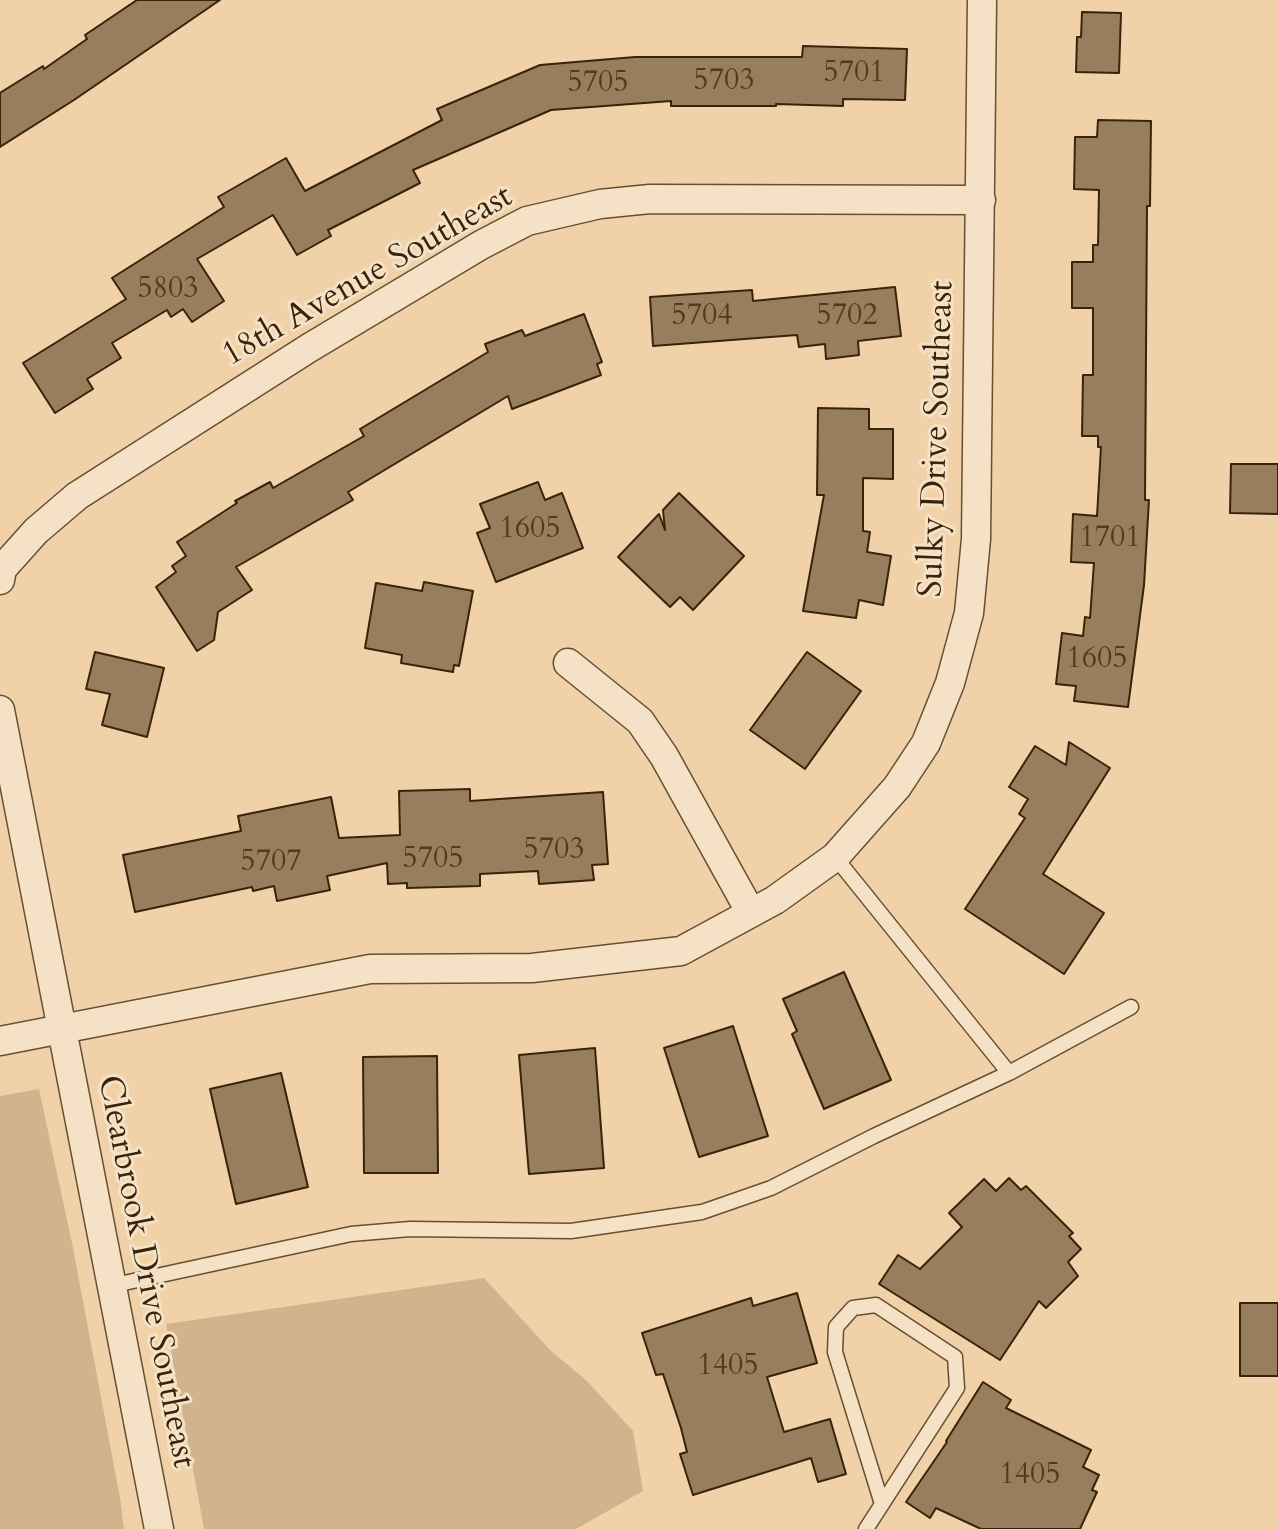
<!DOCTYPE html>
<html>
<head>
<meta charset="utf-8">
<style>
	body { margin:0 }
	canvas { display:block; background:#f0d1a8 }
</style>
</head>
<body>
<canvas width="1278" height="1529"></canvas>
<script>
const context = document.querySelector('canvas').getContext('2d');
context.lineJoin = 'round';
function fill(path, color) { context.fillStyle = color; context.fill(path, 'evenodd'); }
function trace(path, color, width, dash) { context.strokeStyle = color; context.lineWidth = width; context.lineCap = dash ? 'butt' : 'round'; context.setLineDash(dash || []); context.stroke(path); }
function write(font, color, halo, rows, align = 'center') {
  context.font = font + ' Cardo,serif'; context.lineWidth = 6; context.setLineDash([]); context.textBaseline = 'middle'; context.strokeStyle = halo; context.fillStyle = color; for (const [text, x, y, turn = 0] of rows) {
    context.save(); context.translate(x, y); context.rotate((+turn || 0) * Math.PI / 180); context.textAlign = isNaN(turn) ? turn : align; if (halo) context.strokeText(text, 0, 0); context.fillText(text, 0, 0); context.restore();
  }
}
fill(new Path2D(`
	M 39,1089 L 73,1248 L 120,1498 L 124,1529 L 0,1529 L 0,1096 Z
	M 484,1278 L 551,1351 L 587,1381 L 633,1431 L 643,1491 L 576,1529 L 204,1529 L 166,1324 Z`), '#d1b48d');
const building = new Path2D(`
	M 137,0 L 220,0 L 74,100 L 0,147 L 0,93 L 43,66 L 44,69 L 87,39 L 85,35 Z
	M 1082,12 L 1121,13 L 1119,73 L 1076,72 L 1077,37 L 1081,37 Z
	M 803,46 L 907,49 L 905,100 L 843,99 L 843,106 L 776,104 L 776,106 L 671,106 L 671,101 L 551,110 L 413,170 L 420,183 L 328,230 L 331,236 L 297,255 L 273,215 L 197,259 L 224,301 L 192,322 L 183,309 L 171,317 L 167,310 L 112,343 L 121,358 L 87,379 L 93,389 L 55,413 L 23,363 L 126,299 L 112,278 L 224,207 L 218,197 L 286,158 L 305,191 L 442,120 L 437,109 L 540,65 L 635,57 L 802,57 Z
	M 1098,120 L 1151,121 L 1150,206 L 1147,206 L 1145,500 L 1149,500 L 1144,585 L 1128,707 L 1074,701 L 1076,686 L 1056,684 L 1062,633 L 1083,636 L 1085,617 L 1090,618 L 1094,563 L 1071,562 L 1073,514 L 1097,516 L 1101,447 L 1098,447 L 1098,436 L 1082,436 L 1083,375 L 1093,375 L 1093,308 L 1072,308 L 1072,262 L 1093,262 L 1093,245 L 1098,245 L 1099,190 L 1074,189 L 1075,137 L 1097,137 Z
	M 895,287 L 901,336 L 858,341 L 859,355 L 826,359 L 825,344 L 799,347 L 797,335 L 653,346 L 650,297 L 752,290 L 753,301 Z
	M 584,314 L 602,362 L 597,364 L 601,375 L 512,409 L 508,396 L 348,492 L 353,500 L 236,567 L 252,590 L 218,612 L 214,640 L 197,651 L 156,587 L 176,572 L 172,566 L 186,556 L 177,542 L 237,503 L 235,501 L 270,482 L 273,488 L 364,436 L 360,429 L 488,352 L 485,344 L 522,330 L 525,336 Z
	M 818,408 L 869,409 L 869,429 L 893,429 L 893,479 L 863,478 L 863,531 L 870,532 L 867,552 L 891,556 L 883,605 L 859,600 L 856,618 L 803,611 L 824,495 L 817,495 Z
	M 1231,464 L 1278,464 L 1278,514 L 1230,513 Z
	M 538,482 L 545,500 L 562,493 L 583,548 L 496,582 L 477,533 L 490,528 L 480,504 Z
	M 679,493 L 744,556 L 693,610 L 680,597 L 670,607 L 618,557 L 659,514 L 665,530 L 663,510 Z
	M 424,582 L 473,591 L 459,666 L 454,665 L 453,672 L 401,663 L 402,655 L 365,648 L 376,583 L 422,591 Z
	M 95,652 L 164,668 L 147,737 L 102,725 L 110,694 L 86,689 Z
	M 807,652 L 861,691 L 805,769 L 750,730 Z
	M 1069,742 L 1110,768 L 1043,874 L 1104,913 L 1064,974 L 965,909 L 1025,818 L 1019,814 L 1028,799 L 1009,787 L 1035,746 L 1066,765 Z
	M 470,789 L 470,801 L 603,792 L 608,864 L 592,865 L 594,880 L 539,884 L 538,871 L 480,874 L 480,886 L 407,888 L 407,883 L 388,884 L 387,863 L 327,876 L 330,890 L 277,901 L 274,886 L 253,891 L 252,887 L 135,912 L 123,855 L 241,831 L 238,816 L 331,797 L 339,838 L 400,835 L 399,791 Z
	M 844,972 L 891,1080 L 824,1109 L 792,1034 L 797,1031 L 783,999 Z
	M 733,1026 L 768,1136 L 699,1157 L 664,1048 Z
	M 595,1048 L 604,1168 L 529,1174 L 519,1055 Z
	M 437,1056 L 438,1173 L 364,1173 L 363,1057 Z
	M 281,1073 L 308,1187 L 236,1204 L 210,1089 Z
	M 1009,1178 L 1021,1190 L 1026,1186 L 1073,1233 L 1069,1236 L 1081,1249 L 1068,1262 L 1078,1276 L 1046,1308 L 1039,1301 L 1000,1360 L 879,1284 L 898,1255 L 920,1269 L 962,1227 L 949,1213 L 984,1179 L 996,1191 Z
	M 797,1293 L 817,1363 L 767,1377 L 784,1432 L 830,1419 L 846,1474 L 818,1482 L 811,1458 L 693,1495 L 680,1454 L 687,1452 L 681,1428 L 663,1374 L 656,1375 L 642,1333 L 751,1298 L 753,1306 Z
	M 1240,1303 L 1278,1303 L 1278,1376 L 1240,1376 Z
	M 983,1382 L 1011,1400 L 1006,1408 L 1091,1450 L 1083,1467 L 1099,1475 L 1092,1490 L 1097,1492 L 1080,1529 L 981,1529 L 936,1508 L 930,1518 L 906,1502 L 947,1442 L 946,1441 Z`);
fill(building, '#987e5d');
trace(building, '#38240b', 2);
const service = new Path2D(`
	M 835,857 L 1009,1073
	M 110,1286 L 351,1234 L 410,1229 L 571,1231 L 702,1212 L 771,1188 L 874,1136 L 1009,1073 L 1131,1007
	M 866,1529 L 957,1388 L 955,1357 L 876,1305 L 853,1308 L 836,1327 L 835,1352 L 882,1504`);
const minor = new Path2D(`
	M 0,580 L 2,569 L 36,531 L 77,496 L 309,348 L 481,245 L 527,221 L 600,204 L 650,199 L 981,200
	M 568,663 L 640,721 L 664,756 L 751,913
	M 0,710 L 159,1529
	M 0,1041 L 370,969 L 532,968 L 681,951 L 775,900 L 835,857 L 897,787 L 926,743 L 950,683 L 969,613 L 976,539 L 982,0`);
trace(service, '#664f32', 17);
trace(minor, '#664f32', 31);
trace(service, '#f5e1c6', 14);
trace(minor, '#f5e1c6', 28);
write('30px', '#503a20', null, [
	["5701",854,74],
	["5703",724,82],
	["5705",598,84],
	["5803",168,290],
	["5704",702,317],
	["5702",847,317],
	["1605",530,530],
	["1701",1110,539],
	["1605",1097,660],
	["5703",554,851],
	["5705",433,860],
	["5707",271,863],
	["1405",728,1367],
	["1405",1030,1476]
]);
write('34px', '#38240b', '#f5e1c6', [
	["18th Avenue Southeast",368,277,-30],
	["Sulky Drive Southeast",938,439,-88],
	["Clearbrook Drive Southeast",145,1272,79]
]);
</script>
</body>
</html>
